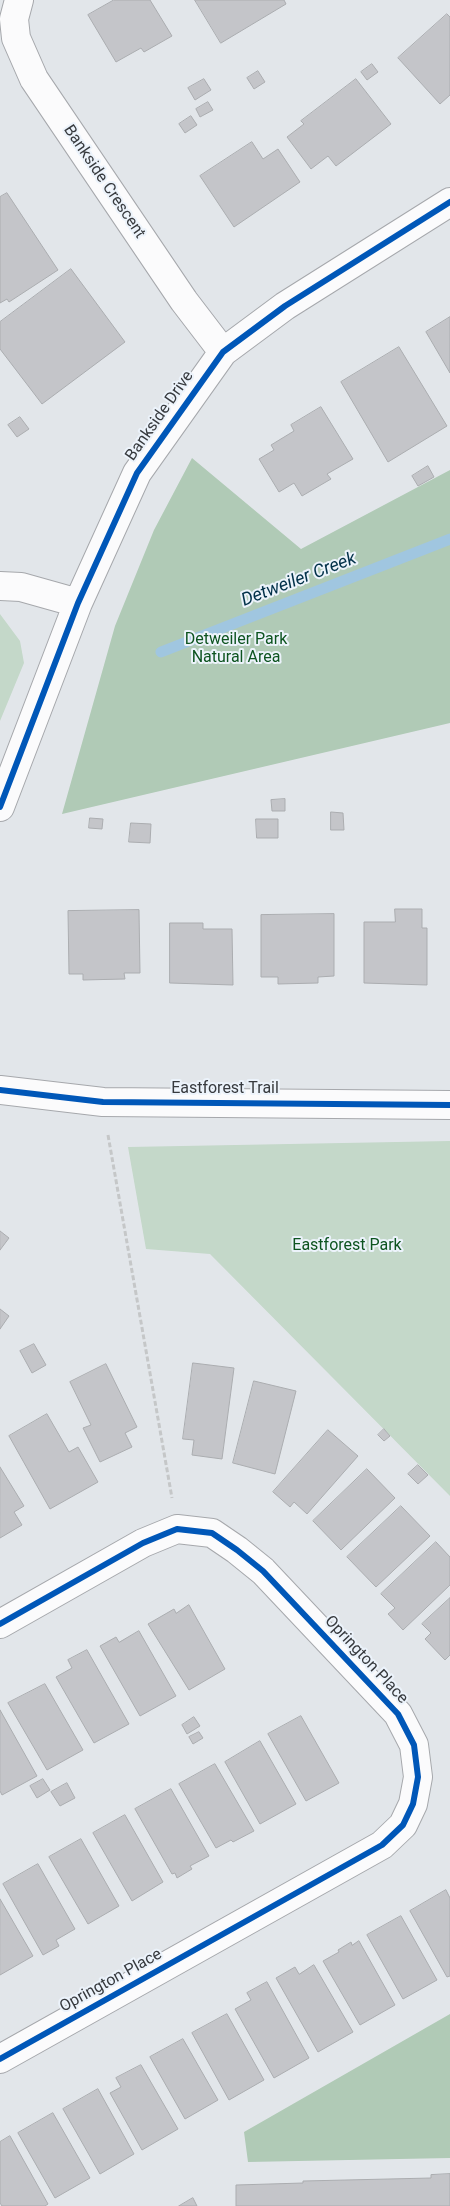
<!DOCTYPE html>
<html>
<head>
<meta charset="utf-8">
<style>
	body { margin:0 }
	canvas { display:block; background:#e2e6ea }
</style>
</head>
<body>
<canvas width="450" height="2206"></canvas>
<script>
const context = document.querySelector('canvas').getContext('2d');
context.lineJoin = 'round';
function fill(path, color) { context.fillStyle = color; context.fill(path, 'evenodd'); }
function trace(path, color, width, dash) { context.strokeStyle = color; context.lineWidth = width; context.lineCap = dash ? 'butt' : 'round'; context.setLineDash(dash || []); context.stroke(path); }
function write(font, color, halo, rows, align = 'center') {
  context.font = font + ' Roboto,sans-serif'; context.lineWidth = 4; context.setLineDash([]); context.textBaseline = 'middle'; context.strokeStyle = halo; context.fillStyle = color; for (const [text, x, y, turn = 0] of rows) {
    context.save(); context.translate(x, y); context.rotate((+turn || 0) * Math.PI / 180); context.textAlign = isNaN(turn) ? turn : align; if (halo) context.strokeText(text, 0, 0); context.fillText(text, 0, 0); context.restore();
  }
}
fill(new Path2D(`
	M 0,614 L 20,641 L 24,663 L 0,721 Z
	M 450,1141 L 450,1496 L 210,1254 L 146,1249 L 128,1147 Z`), '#c4d8c9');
fill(new Path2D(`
	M 192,458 L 301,549 L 450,470 L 450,723 L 62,814 L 115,626 L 154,530 Z
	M 450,2014 L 450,2158 L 248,2162 L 244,2132 Z`), '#b0cab6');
trace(new Path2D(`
	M 161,652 L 450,539`), '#a0c6e0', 11);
const building = new Path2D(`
	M 114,0 L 150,0 L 172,36 L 144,52 L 141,48 L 116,62 L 88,15 Z
	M 195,0 L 284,0 L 286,4 L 221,43 Z
	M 447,14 L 450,17 L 450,95 L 440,104 L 398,58 Z
	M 372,64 L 378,72 L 367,80 L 361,72 Z
	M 258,71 L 265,82 L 254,89 L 247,78 Z
	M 204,79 L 211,90 L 195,100 L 188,88 Z
	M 356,79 L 391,124 L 336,166 L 328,156 L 311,169 L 287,137 L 304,124 L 301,121 Z
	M 208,102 L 213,110 L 200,117 L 196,109 Z
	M 191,116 L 197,125 L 185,133 L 179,124 Z
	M 252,142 L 263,159 L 278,149 L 300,182 L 234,227 L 200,176 Z
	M 7,193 L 58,270 L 9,302 L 7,299 L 0,303 L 0,197 Z
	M 71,269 L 125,342 L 42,404 L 0,349 L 0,322 Z
	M 450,317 L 450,373 L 426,332 Z
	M 399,347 L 447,426 L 388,462 L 341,382 Z
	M 321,407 L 353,459 L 327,474 L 331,479 L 302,496 L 294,483 L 279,492 L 259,459 L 274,450 L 271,445 L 294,431 L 291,425 Z
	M 20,417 L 29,429 L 17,437 L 8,425 Z
	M 428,466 L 434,477 L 418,486 L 412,476 Z
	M 285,799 L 285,811 L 272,811 L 271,800 Z
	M 331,812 L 343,813 L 344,830 L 331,830 Z
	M 90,818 L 103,819 L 102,829 L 89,828 Z
	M 256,819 L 278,819 L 278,838 L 257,838 Z
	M 131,823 L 151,824 L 150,843 L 129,842 Z
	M 395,909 L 422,909 L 422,928 L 427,928 L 427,985 L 364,983 L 364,922 L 395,922 Z
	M 139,910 L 140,973 L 124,973 L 125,979 L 83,980 L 83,974 L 69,974 L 68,911 Z
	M 334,914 L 334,976 L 318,977 L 318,983 L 278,984 L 278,977 L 261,977 L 261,915 Z
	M 170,923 L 203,923 L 203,929 L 232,929 L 233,985 L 170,983 Z
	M 0,1231 L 9,1238 L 0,1250 Z
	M 0,1309 L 9,1316 L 0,1329 Z
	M 34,1344 L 46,1365 L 32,1373 L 20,1351 Z
	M 193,1363 L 234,1368 L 222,1459 L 192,1455 L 194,1440 L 183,1439 Z
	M 106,1364 L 137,1427 L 125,1433 L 132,1447 L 100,1462 L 83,1428 L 91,1425 L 70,1382 Z
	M 254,1381 L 296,1391 L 275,1474 L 233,1463 Z
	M 47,1414 L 69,1452 L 78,1447 L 98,1482 L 50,1509 L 9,1436 Z
	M 384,1429 L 390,1436 L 384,1441 L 378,1435 Z
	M 328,1430 L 358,1456 L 307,1514 L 294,1502 L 290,1507 L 273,1492 Z
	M 418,1465 L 428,1475 L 418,1484 L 408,1474 Z
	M 0,1467 L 24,1506 L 14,1512 L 22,1525 L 0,1538 Z
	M 367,1469 L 395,1498 L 341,1550 L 313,1521 Z
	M 401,1506 L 430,1536 L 376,1587 L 347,1557 Z
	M 436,1542 L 450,1557 L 450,1585 L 403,1630 L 388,1614 L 395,1608 L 381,1594 Z
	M 450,1598 L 450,1655 L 445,1660 L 425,1639 L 431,1633 L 422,1624 Z
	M 189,1605 L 225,1669 L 189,1690 L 148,1624 L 174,1609 L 176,1613 Z
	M 139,1631 L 176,1696 L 140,1716 L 100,1646 L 116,1637 L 119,1642 Z
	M 87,1650 L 129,1724 L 94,1743 L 56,1677 L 72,1668 L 68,1660 Z
	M 45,1684 L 83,1750 L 47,1770 L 8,1703 Z
	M 0,1710 L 37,1776 L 2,1795 L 0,1791 Z
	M 301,1716 L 339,1783 L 306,1801 L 268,1734 Z
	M 194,1717 L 200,1726 L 187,1734 L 182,1725 Z
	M 199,1732 L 203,1738 L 193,1744 L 189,1737 Z
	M 260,1741 L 296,1804 L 260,1824 L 225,1762 Z
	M 215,1764 L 254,1831 L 233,1842 L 231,1840 L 216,1848 L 179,1784 Z
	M 43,1779 L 50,1790 L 37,1798 L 30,1786 Z
	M 67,1783 L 75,1798 L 60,1806 L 51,1792 Z
	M 171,1789 L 209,1856 L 190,1866 L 192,1869 L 177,1878 L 175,1873 L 172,1874 L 135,1809 Z
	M 125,1815 L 163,1882 L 132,1901 L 93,1833 Z
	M 81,1839 L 119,1906 L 88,1924 L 49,1857 Z
	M 38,1864 L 75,1929 L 56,1940 L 59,1946 L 43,1955 L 3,1884 Z
	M 446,1890 L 450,1898 L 450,1976 L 447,1977 L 410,1911 Z
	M 0,1899 L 33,1956 L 0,1975 Z
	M 401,1916 L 437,1980 L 403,1999 L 367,1935 Z
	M 359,1941 L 395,2005 L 360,2025 L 323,1961 L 339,1952 L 338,1950 L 351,1942 L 352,1945 Z
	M 314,1965 L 353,2032 L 318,2052 L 276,1978 L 295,1967 L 299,1974 Z
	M 267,1982 L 309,2058 L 274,2078 L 235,2009 L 251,2000 L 247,1993 Z
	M 227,2014 L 264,2080 L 229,2100 L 192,2033 Z
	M 183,2039 L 218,2100 L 185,2119 L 150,2057 Z
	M 141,2065 L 178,2129 L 142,2150 L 110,2093 L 121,2087 L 116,2078 Z
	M 98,2089 L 134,2154 L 100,2174 L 63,2109 Z
	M 53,2113 L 90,2178 L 55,2198 L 18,2133 Z
	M 10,2136 L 48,2204 L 45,2206 L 2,2206 L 0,2203 L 0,2142 Z
	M 450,2174 L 450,2206 L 236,2206 L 236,2185 L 303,2183 L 303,2181 L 431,2178 L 431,2175 Z
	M 193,2198 L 197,2206 L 179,2206 Z`);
fill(building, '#c4c5c9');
trace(building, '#abadb0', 1);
const minor = new Path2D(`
	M 19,0 L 14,19 L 16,38 L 34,79 L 184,301 L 223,352
	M 0,586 L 21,587 L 78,603
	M 0,807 L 78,603 L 137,473 L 223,352 L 285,306 L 450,202
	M 0,1624 L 143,1543 L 177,1529 L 212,1533 L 237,1550 L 263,1571 L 398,1714 L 414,1745 L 418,1777 L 413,1804 L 403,1825 L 382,1845 L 0,2059`);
const tertiary = new Path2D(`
	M 0,1090 L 103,1102 L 450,1105`);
trace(minor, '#a6a8ac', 30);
trace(tertiary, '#a6a8ac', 30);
trace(new Path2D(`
	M 108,1135 L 172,1498`), '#c5c7c8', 3, [5, 2.5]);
trace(minor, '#fbfbfc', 28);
trace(tertiary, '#fbfbfc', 28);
trace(new Path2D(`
	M 0,807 L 78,603 L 137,473 L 223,352 L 285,306 L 450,202
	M 0,1090 L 103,1102 L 450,1105
	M 0,1624 L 143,1543 L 177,1529 L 212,1533 L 237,1550 L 263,1571 L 398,1714 L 414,1745 L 418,1777 L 413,1804 L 403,1825 L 382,1845 L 0,2059`), '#0057b8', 6);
write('16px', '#373a3e', '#ecf3fb', [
	["Bankside Crescent",104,182,56],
	["Bankside Drive",160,416,-55],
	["Eastforest Trail",225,1089],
	["Oprington Place",366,1660,47],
	["Oprington Place",111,1981,-29]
]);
write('16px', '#0d5420', '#ecf3fb', [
	["Detweiler Park",236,640],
	["Natural Area",236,658],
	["Eastforest Park",347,1246]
]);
write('italic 18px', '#023149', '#ecf3fb', [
	["Detweiler Creek",299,580,-21]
]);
</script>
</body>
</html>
